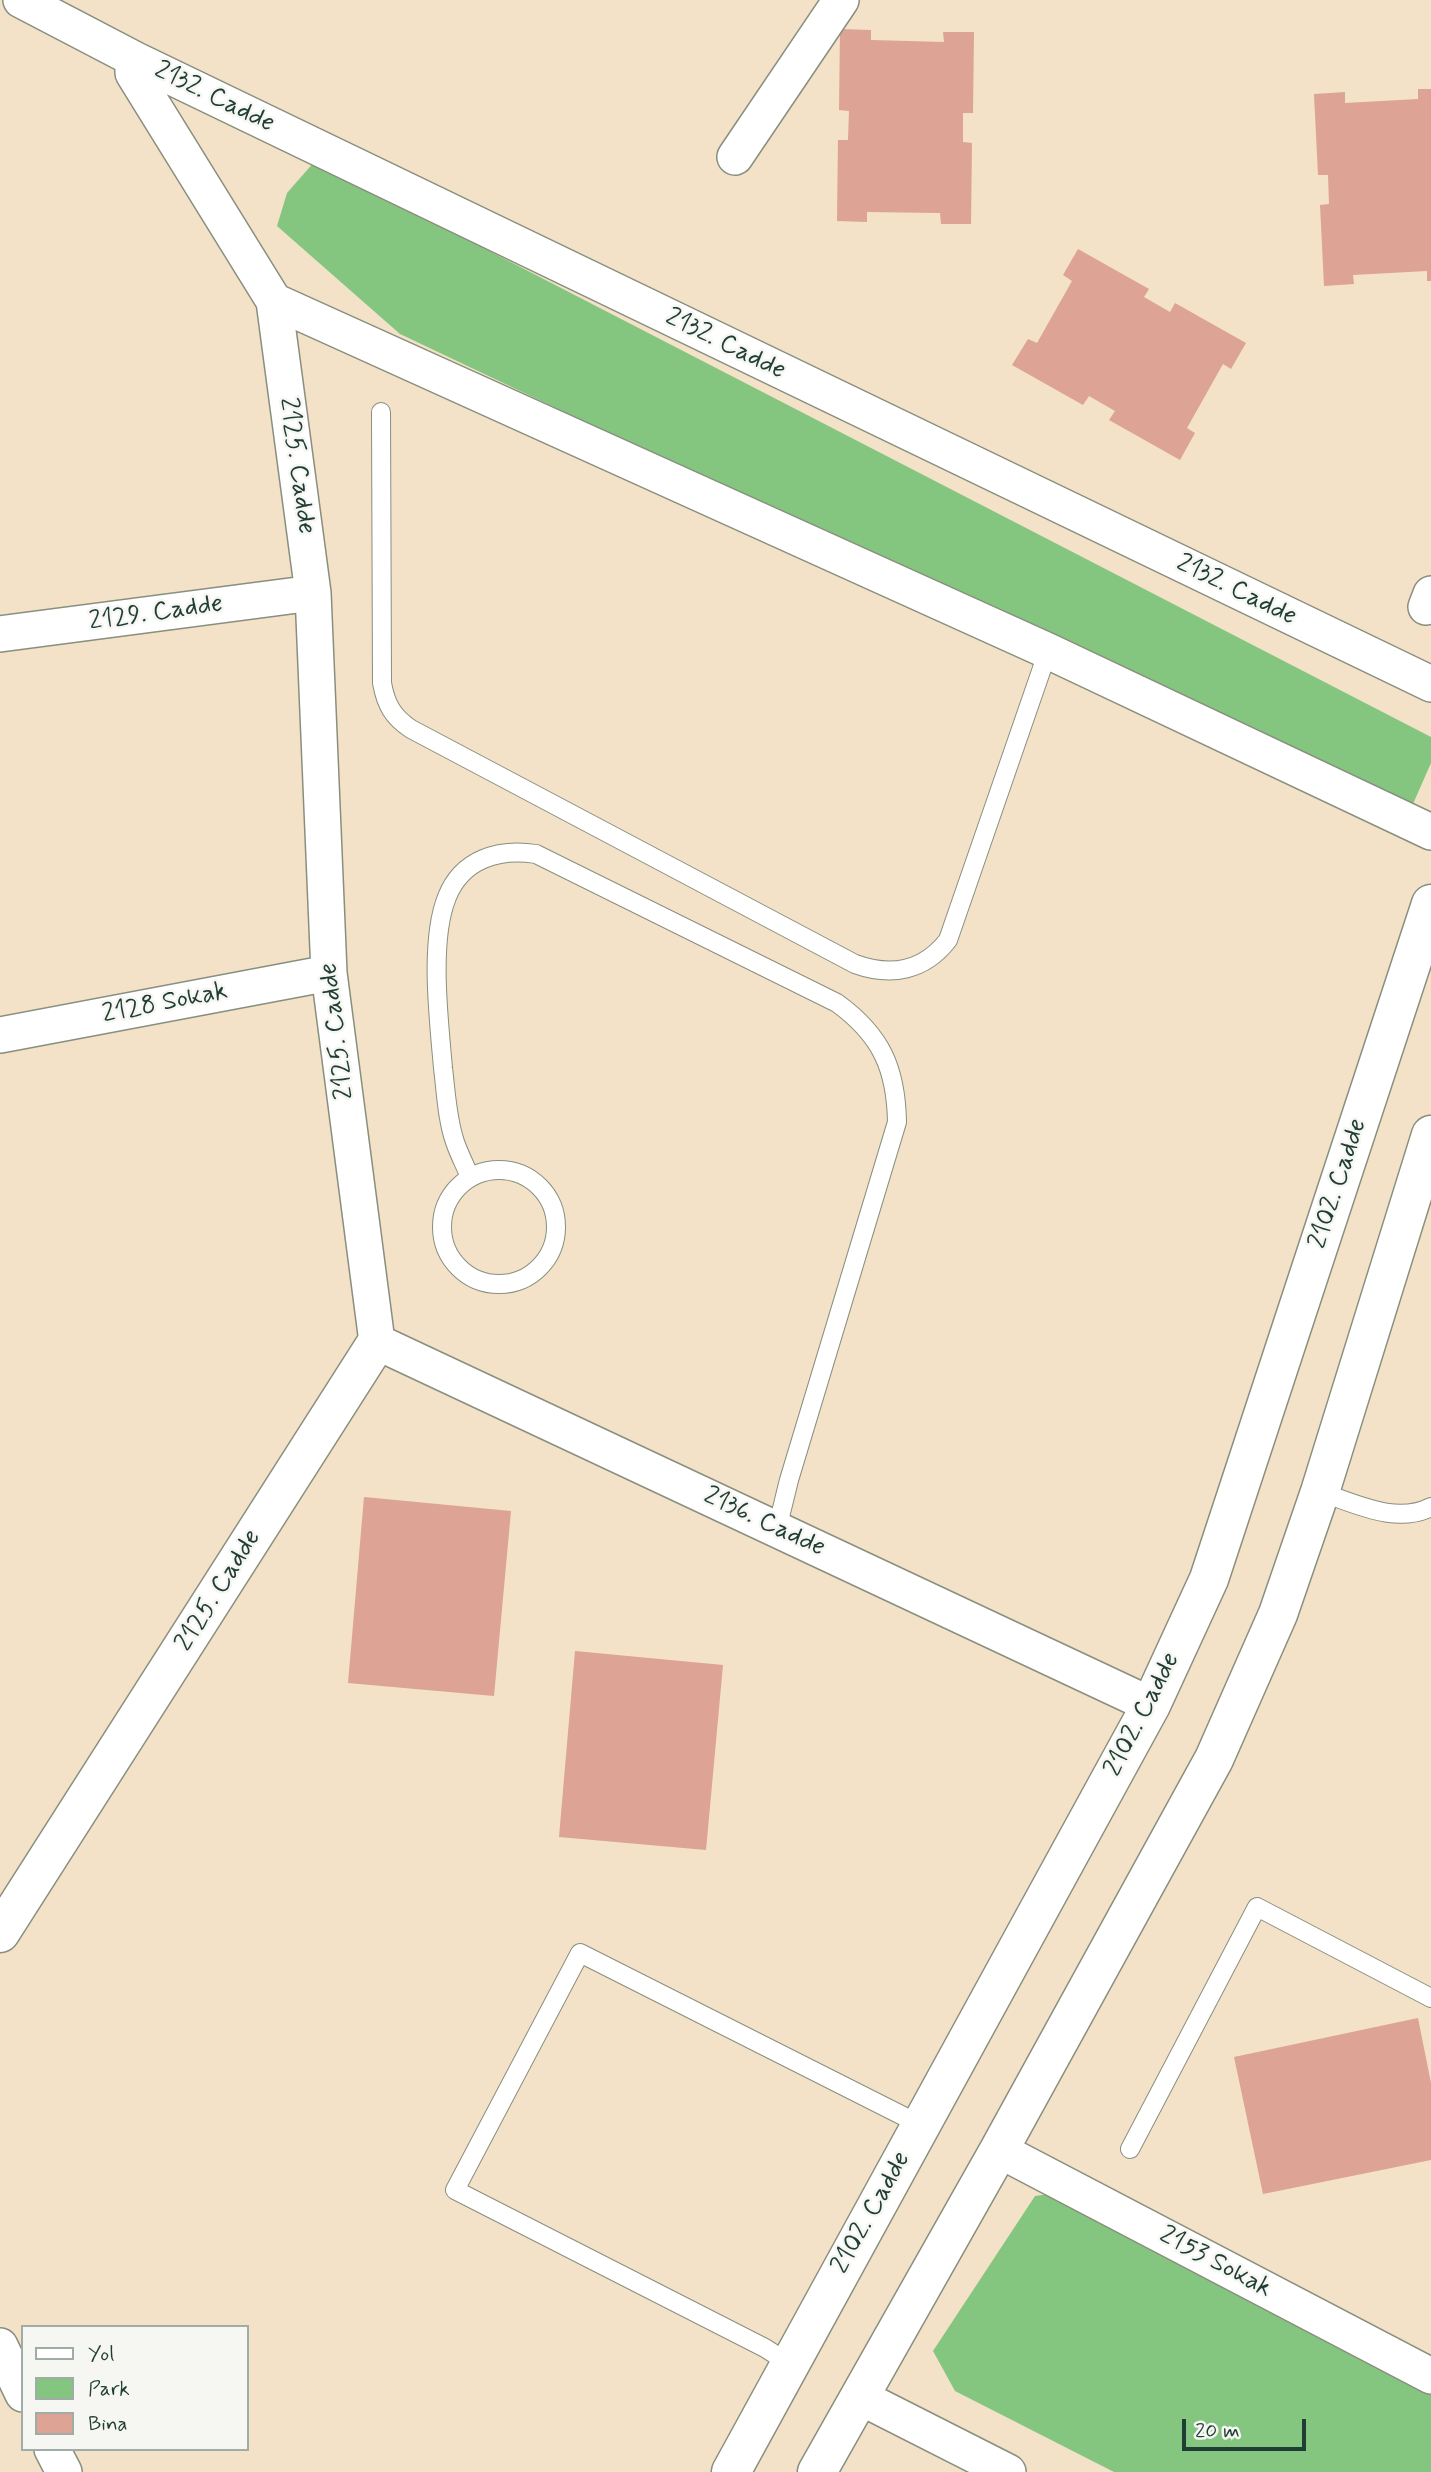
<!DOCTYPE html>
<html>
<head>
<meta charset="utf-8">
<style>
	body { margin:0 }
	#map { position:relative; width:1431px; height:2472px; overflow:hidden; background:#f3e1c8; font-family:Mynerve,sans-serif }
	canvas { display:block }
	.legend { position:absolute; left:21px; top:2325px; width:228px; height:126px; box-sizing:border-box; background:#f6f6f2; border:2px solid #a0aca6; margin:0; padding:9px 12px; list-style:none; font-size:21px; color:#1f3d34 }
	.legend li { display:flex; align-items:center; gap:14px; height:35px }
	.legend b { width:35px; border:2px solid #a0aca6 }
	.scale { position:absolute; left:1182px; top:2419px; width:124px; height:32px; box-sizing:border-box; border:4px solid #1f3d34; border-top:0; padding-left:9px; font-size:21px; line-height:24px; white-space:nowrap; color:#1f3d34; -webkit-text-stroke:5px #f6f6f2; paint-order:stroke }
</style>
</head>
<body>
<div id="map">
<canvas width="1431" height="2472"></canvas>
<ul class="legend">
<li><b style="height:9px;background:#fff"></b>Yol</li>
<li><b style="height:19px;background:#84c67f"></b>Park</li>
<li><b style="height:19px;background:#dda394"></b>Bina</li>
</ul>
<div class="scale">20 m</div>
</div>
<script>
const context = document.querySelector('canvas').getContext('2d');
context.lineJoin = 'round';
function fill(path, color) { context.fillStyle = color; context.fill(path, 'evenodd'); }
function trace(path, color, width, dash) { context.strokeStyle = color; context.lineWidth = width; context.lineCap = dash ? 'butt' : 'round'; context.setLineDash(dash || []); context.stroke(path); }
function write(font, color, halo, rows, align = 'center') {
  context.font = font + ' Mynerve,sans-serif'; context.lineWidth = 5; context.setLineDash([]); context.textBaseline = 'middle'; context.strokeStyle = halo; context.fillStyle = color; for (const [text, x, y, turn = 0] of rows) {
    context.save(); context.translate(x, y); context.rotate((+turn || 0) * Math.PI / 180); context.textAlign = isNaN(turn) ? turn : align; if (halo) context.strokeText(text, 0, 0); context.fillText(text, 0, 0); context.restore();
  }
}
fill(new Path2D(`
	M 315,161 L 1431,737 L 1431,763 L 1409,813 L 400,334 L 277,226 L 287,193 Z
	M 1070,2191 L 1431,2388 L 1431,2472 L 1114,2472 L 955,2391 L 933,2351 L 1035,2196 Z`), '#84c67f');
fill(new Path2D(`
	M 840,29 L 871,30 L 871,40 L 944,42 L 943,32 L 974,32 L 973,113 L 963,113 L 963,142 L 972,143 L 971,224 L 941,224 L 940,213 L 867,212 L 867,222 L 837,221 L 838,140 L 848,140 L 849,111 L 839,110 Z
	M 1418,89 L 1431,89 L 1431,281 L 1427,281 L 1427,271 L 1353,275 L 1354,284 L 1324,286 L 1320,205 L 1329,204 L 1328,175 L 1318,175 L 1314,94 L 1345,92 L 1345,103 L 1418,99 Z
	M 1078,249 L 1149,289 L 1144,297 L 1170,312 L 1175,303 L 1246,343 L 1231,369 L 1223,364 L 1187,428 L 1195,433 L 1180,460 L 1109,420 L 1115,411 L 1089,396 L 1083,405 L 1012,365 L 1028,339 L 1037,343 L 1072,281 L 1063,275 Z
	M 364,1497 L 511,1511 L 494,1696 L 348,1683 Z
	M 575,1651 L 723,1665 L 706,1850 L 559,1837 Z
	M 1418,2018 L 1431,2083 L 1431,2160 L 1263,2194 L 1234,2057 Z`), '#dda394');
const service = new Path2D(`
	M 381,412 L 382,683 C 386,705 393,717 411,729 L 855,964 C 891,977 924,971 948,940 L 1048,651
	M442 1227a57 57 0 1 1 114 0a57 57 0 1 1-114 0Z
	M 470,1177 C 465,1165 459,1154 455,1142 C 447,1119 446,1092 443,1068 C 439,1021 429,941 447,897 C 462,859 499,848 536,854 L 837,1003 C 881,1035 896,1068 897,1122 L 789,1480 L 777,1529
	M 1320,1492 C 1355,1503 1395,1525 1431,1507
	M 1130,2149 L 1257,1907 L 1431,1998
	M 790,2364 L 765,2348 L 455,2190 L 580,1953 L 921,2125`);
const minor = new Path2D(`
	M 21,0 L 136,60 L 1431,684
	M 136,60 L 133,63 L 133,73 L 274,301 L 313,593 L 329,973 L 377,1342 L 1151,1705
	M 735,157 L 841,0
	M 274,301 L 1048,651 L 1431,832
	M 1426,607 L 1431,594
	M 0,634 L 313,593
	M 0,1035 L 329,973
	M 999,2150 L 1431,2376
	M 0,2346 L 23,2394
	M 860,2397 L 1008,2472
	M 52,2449 L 64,2472`);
const tertiary = new Path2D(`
	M 0,1933 L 377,1342
	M 731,2472 L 1151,1705 L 1209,1579 L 1431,904
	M 817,2472 L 999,2150 L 1214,1759 L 1278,1614 L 1320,1492 L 1431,1135`);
trace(service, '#898f7e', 20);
trace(minor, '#898f7e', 38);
trace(tertiary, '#898f7e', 41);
trace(service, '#fff', 18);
trace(minor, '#fff', 35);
trace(tertiary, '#fff', 38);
write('26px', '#1f3d34', '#f6f6f2', [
	["2132. Cadde",214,98,26],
	["2132. Cadde",725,345,26],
	["2125. Cadde",296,466,82],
	["2132. Cadde",1236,591,26],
	["2129. Cadde",156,614,-8],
	["2128 Sokak",165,1004,-11],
	["2125. Cadde",338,1031,-97],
	["2102. Cadde",1339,1184,-72],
	["2136. Cadde",764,1523,25],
	["2125. Cadde",219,1591,-58],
	["2102. Cadde",1143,1715,-63],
	["2102. Cadde",872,2213,-61],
	["2153 Sokak",1215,2263,28]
]);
</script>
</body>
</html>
